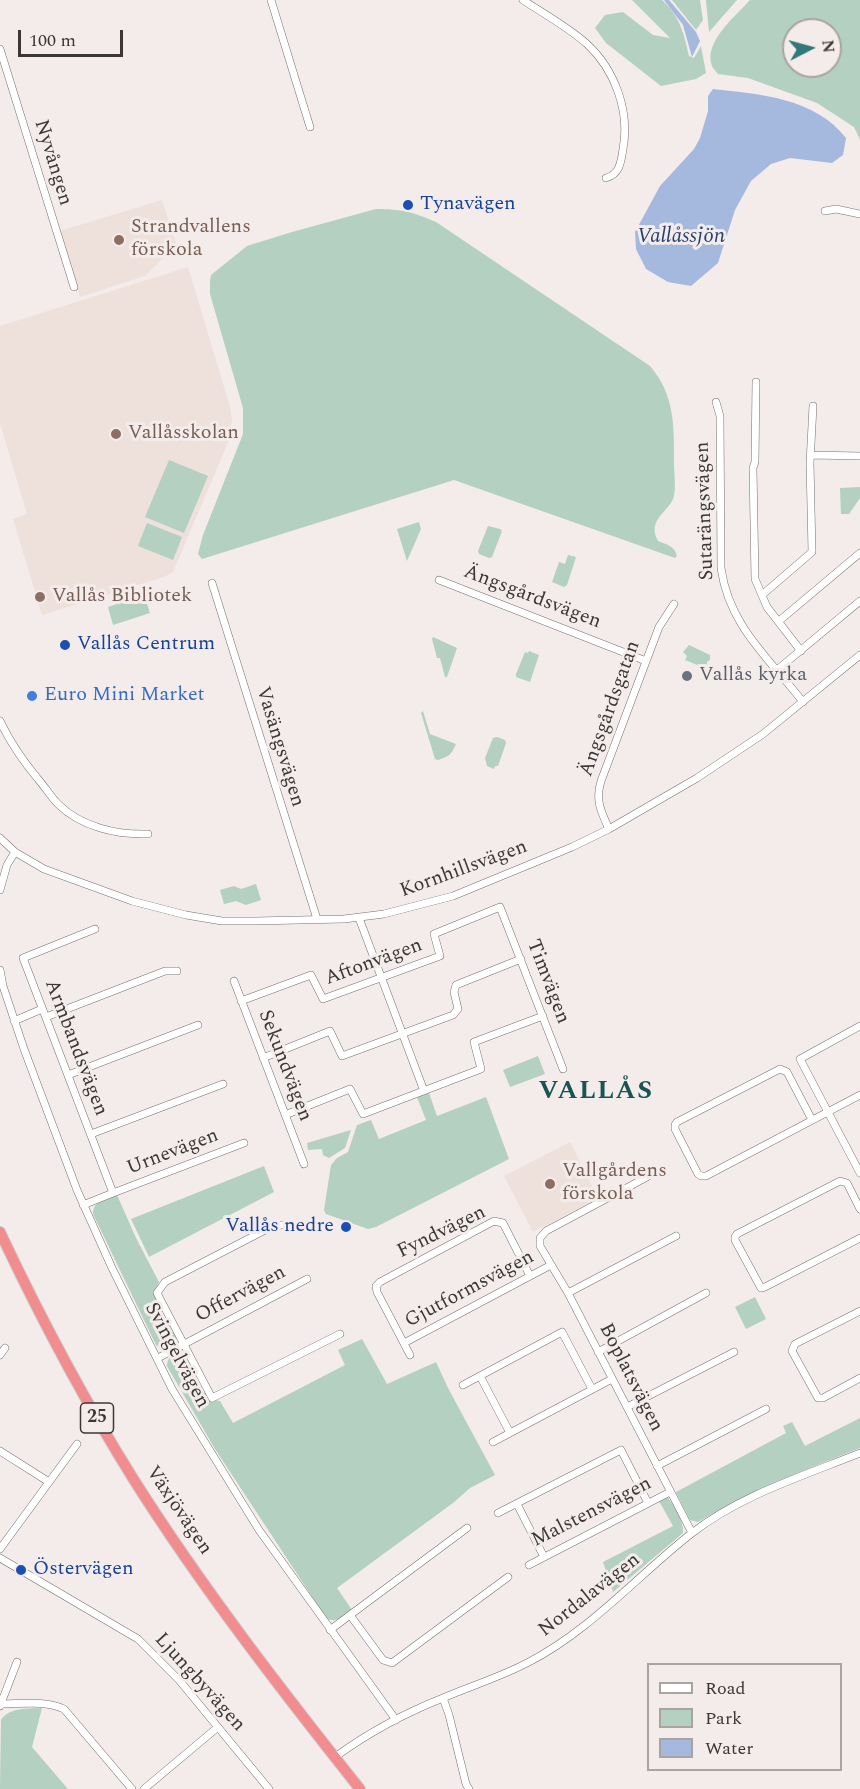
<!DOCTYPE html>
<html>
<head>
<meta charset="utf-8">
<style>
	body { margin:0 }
	#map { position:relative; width:860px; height:1789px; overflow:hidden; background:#f3ecea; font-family:Spectral,serif }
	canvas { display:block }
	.legend { position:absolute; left:647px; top:1663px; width:195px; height:108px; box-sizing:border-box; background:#f3ecea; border:2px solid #a9a4a2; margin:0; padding:8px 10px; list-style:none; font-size:18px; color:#3a3736 }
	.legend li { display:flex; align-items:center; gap:12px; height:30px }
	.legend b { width:30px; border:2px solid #a9a4a2 }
	.north { position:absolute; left:782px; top:18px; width:60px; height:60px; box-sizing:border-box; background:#f3ecea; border:2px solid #a9a4a2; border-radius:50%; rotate:84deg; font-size:16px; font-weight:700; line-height:24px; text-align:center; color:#3a3736 }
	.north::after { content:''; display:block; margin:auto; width:21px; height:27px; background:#307978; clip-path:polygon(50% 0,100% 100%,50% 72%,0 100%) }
	.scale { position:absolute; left:18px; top:30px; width:105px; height:27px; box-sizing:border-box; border:3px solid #3a3736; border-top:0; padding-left:8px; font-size:18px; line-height:21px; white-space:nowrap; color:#3a3736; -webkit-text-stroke:4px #f3ecea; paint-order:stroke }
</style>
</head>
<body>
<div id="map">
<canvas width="860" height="1789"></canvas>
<ul class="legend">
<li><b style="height:8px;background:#fff"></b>Road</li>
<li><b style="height:16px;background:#b3d0c0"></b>Park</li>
<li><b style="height:16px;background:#a5b9de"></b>Water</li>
</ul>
<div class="north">N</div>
<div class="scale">100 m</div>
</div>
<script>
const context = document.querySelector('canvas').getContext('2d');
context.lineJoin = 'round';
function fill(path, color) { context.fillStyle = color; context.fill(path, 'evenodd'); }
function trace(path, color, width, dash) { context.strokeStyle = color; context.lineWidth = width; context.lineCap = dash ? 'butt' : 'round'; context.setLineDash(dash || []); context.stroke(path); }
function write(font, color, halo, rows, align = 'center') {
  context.font = font + ' Spectral,serif'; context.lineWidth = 6; context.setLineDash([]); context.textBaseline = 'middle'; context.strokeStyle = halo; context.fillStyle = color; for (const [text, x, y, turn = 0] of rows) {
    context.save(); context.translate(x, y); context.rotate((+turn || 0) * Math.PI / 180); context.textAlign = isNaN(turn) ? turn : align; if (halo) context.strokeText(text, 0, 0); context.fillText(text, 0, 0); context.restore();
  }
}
fill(new Path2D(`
	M 162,200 L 178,249 L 170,251 L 145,276 L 80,297 L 60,231 Z
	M 188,267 L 230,407 L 232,420 L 227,445 L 173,572 L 164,577 L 42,615 L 13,519 L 27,514 L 0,423 L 0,326 Z
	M 570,1142 L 595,1192 L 586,1197 L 589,1203 L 533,1232 L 504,1176 Z`), '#eee0da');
fill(new Path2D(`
	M 632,0 L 662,0 C 680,16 684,34 689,56 L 694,58 L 701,46 L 706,73 L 696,79 L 661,86 L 606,43 L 595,28 L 605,15 L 623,12 L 653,35 L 670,38 Z
	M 672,0 L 700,0 L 703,20 L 696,30 Z
	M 706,0 L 737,0 L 709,32 Z
	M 750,0 L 860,0 L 860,140 L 854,127 L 817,103 L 748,78 L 718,74 C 716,71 713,69 712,66 C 703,42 736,16 750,0 ZM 794,30 L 830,30 L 830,66 L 794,66 Z
	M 376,209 C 401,209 413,212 436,222 L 650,366 C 675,395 674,426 674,463 C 674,473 676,486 674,496 C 670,512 646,519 658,541 C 667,545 674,545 677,556 L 675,558 L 454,480 L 202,559 L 198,554 L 203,535 L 243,434 L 243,408 L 210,294 L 210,281 L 211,275 L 247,246 L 292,232 Z
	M 169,460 L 208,476 L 184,533 L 145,517 Z
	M 860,487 L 860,498 L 849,514 L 841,514 L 840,488 Z
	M 419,522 L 421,529 L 407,561 L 397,529 Z
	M 147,523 L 182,537 L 173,560 L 138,546 Z
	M 488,526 L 500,529 L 502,531 L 492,557 L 489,558 L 479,554 L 478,551 Z
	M 568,555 L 576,557 L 567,585 L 564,587 L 552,582 L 559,562 L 565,564 Z
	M 144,595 L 150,613 L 113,625 L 108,607 Z
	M 433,637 L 457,648 L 447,677 L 445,677 L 440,658 L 437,658 L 432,639 Z
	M 689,645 L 710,655 L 710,660 L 707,662 L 707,669 L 685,660 L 687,656 L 683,652 Z
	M 529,651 L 539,655 L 530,682 L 516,677 L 516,674 L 525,652 L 528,653 Z
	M 423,711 L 430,734 L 456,744 C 451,755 450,756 438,760 L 435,759 L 421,713 Z
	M 497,737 L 505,740 L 506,743 L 498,766 L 495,766 L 494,769 L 487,766 L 485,758 L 493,738 Z
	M 256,884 L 261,900 L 246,905 L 236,901 L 224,904 L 220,890 L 234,886 L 241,889 Z
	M 538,1056 L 545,1074 L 510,1087 L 503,1070 Z
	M 429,1093 L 437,1116 L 486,1097 L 509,1159 L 376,1227 L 368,1229 L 326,1214 L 324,1210 L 331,1165 L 337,1158 L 348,1152 L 357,1125 L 371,1120 L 379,1139 L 426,1120 L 417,1097 Z
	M 351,1130 L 345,1148 L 329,1158 L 323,1155 L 322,1149 L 308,1150 L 307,1143 Z
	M 264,1166 L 274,1192 L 149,1257 L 131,1219 Z
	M 117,1195 L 136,1238 L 159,1282 L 154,1293 L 157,1299 L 152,1302 L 161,1320 L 166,1318 L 177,1338 L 175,1345 C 169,1350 162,1351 156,1345 L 93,1214 C 93,1200 106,1199 117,1195 Z
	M 755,1297 L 766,1319 L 746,1329 L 735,1307 Z
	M 362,1339 L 387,1384 L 436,1362 L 448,1388 L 495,1475 L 470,1488 L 453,1503 L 337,1588 L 352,1610 C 343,1616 336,1624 326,1618 L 215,1449 L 167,1366 C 167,1356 178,1346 186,1356 C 190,1361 193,1368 196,1373 L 192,1376 L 200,1394 L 206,1392 L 210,1399 L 220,1401 L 233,1423 L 345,1365 L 338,1350 Z
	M 860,1418 L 860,1448 C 804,1470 750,1491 698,1522 L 690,1520 L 676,1492 L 786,1433 L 783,1426 L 792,1422 L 805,1446 Z
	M 667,1497 C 675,1505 684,1522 683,1533 L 613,1592 L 603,1562 L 673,1526 L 659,1501 Z
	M 42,1708 L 32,1747 L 68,1789 L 0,1789 L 1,1720 C 9,1707 28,1709 42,1708 Z`), '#b3d0c0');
fill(new Path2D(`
	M 664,0 L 669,0 L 696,32 L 700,41 L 692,57 L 683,25 Z
	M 713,89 C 760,94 815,98 846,138 L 843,155 L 832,163 L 790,158 L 771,164 L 751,181 L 735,210 L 718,263 L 691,286 L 668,282 L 646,269 L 636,249 L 635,232 L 660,186 L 694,149 L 700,138 L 708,111 L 708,96 Z`), '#a5b9de');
const minor = new Path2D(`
	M 271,0 L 310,127
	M 523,0 C 544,14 568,27 587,44 C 615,70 630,111 623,149 C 621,162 620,174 606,178
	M 0,49 L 74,287
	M 825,211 L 836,209 L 860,214
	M 756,382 L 755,462 L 753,468 L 755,579 L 767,607 L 801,651
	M 716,402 L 720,416 L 721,568 C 729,626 769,658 803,702
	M 812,455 L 860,456
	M 439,580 L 646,661
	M 212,583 L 317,919
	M 762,595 L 812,552 L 810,463 L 813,406
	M 779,621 L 860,553
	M 777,670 L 860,601
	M 0,721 C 10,742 23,761 38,779 C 45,787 51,797 58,804 C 81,827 117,835 148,834
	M 609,829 C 601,812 595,800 601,781 L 659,627 L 674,604
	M 0,838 L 15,852 L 44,869 L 132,901 L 186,915 L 222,921 L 255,921 L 344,919 L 384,914 L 453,896 L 572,847 L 609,829 L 697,778 L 763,734 L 860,655
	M 0,890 L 7,865 L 15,852
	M 359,918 L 424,1091
	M 0,970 L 3,986 L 24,1049 L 77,1190 L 112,1268 L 172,1389 L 259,1530 L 396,1720
	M 234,981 L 304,1164
	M 241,1001 L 311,975 L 323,999 L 440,956 L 434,934 L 500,907 L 563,1069
	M 46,1017 L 165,971 L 177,971
	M 14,1021 L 42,1009
	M 860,1026 L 800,1059 L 860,1173
	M 263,1058 L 330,1031 L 342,1056 L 453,1015 L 458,1009 L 454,992 L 456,985 L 521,959
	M 68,1075 L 198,1025
	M 285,1115 L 350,1089 L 363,1114 L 481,1069 L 474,1042 L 543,1016
	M 812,1120 L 787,1072 L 780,1069 L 677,1122 L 675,1125 L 675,1129 L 698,1174 L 701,1176 L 706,1176 L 860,1095
	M 91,1134 L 223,1084
	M 647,1177 L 546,1231 L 540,1238 L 540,1246 L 568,1293 L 692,1533
	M 113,1193 L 244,1143
	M 83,1205 L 113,1193 L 23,958 L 95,929
	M 860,1209 L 847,1183 L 840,1181 L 737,1234 L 735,1237 L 735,1240 L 761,1288 L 765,1287 L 860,1238
	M 281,1225 L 271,1227 L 165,1282 L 157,1293 L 212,1398 L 340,1334
	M 568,1293 L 676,1236
	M 860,1311 L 795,1344 L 792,1351 L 818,1398 L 823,1398 L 860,1378
	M 404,1343 L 551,1265
	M 598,1352 L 706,1293
	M 0,1355 L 5,1348
	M 410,1355 L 377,1292 L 376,1286 L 380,1282 L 494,1221 L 503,1223 L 530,1276
	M 158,1358 L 307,1279
	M 480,1376 L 510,1433
	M 463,1385 L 562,1332 L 592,1389
	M 627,1407 L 734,1352
	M 493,1442 L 612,1379
	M 0,1451 L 49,1482
	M 657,1466 L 766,1409
	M 517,1504 L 544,1557
	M 498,1513 L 621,1450 L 648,1503
	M 0,1549 L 77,1444
	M 0,1558 L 138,1639 L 179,1680 L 269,1789
	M 529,1565 L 670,1492
	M 350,1615 L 467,1528
	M 330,1630 L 350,1615 L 383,1660 L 392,1663 L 508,1577
	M 443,1698 L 449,1715 L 466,1784 L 469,1789
	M 1,1704 C 20,1704 46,1700 64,1709 L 132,1789
	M 0,1706 L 17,1662
	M 335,1757 C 368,1733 405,1713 443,1698 C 471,1686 500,1677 527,1663 C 590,1631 637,1576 692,1533 C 741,1495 803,1476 860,1453
	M 144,1789 L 218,1727`);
const highway = new Path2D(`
	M 0,1232 C 40,1317 84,1400 134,1480 C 201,1586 282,1691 360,1789`);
trace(minor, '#76716e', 8);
trace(highway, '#cccbcb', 12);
trace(minor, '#fff', 7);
trace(highway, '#f28d8f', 10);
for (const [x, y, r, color] of [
	[408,205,6,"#1a4fb4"],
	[119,240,6,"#8d6e63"],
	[116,434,6,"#8d6e63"],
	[40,597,6,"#8d6e63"],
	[65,645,6,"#1a4fb4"],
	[687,676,6,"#6b7280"],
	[32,696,6,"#3f7fe0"],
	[550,1184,6,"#8d6e63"],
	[346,1227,6,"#1a4fb4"],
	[21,1570,6,"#1a4fb4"]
]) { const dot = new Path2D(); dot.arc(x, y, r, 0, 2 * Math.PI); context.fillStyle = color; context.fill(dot); trace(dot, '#f3ecea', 2); }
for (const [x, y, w] of [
	[97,1418,33]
]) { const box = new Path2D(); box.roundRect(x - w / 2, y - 15, w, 30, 4.5); context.fillStyle = '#f3ecea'; context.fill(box); trace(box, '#3a3736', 1.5); }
write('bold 18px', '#3a3736', null, [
	["25",97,1418]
]);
write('20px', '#3a3736', '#f3ecea', [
	["Nyvången",52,163,73],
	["Sutarängsvägen",706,511,-92],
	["Ängsgårdsvägen",532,598,21],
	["Ängsgårdsgatan",611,709,-70],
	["Vasängsvägen",279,747,73],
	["Kornhillsvägen",464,870,-20],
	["Aftonvägen",374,963,-20],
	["Timvägen",547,982,69],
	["Armbandsvägen",75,1048,69],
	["Sekundvägen",284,1066,69],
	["Urnevägen",173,1153,-21],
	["Fyndvägen",442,1233,-26],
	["Gjutformsvägen",470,1290,-28],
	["Offervägen",241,1295,-28],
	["Svingelvägen",176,1356,62],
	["Boplatsvägen",630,1378,63],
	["Växjövägen",178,1511,56],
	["Malstensvägen",592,1513,-27],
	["Nordalavägen",590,1596,-38],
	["Ljungbyvägen",199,1683,48]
]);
write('20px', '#164399', '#f3ecea', [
	["Tynavägen",420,205],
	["Vallås Centrum",77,645],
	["Vallås nedre",334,1227,"right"],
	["Östervägen",33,1570]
], 'left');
write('20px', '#785e54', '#f3ecea', [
	["Strandvallens",131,228],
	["förskola",131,251],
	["Vallåsskolan",128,434],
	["Vallås Bibliotek",52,597],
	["Vallgårdens",562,1172],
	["förskola",562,1195]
], 'left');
write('20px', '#5b616d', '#f3ecea', [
	["Vallås kyrka",699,676]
], 'left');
write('20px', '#366cbe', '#f3ecea', [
	["Euro Mini Market",44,696]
], 'left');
write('italic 21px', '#263f6e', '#f3ecea', [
	["Vallåssjön",681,238]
]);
context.letterSpacing = '1.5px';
write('bold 26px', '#175453', '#f3ecea', [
	["VALLÅS",596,1093]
]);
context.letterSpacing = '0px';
</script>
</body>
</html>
